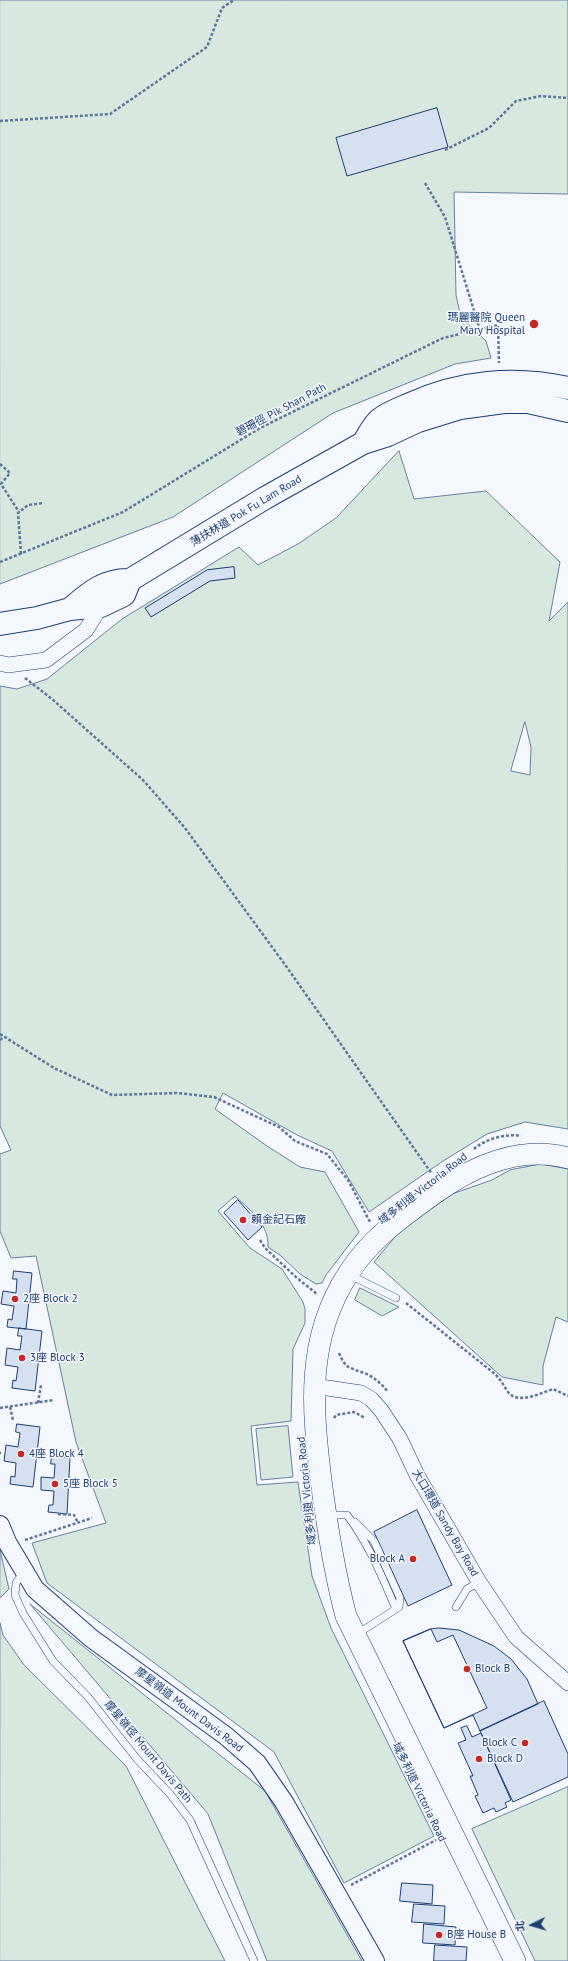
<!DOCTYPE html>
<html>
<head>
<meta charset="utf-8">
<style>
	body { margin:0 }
	#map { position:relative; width:568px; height:1961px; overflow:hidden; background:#f4f7fb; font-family:"PT Sans","Noto Sans TC",sans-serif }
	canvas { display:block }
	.north { position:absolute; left:512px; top:1905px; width:40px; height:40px; -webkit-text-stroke:3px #f4f7fb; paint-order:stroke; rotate:265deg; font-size:11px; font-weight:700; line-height:16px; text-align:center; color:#1d3f73 }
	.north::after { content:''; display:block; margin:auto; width:14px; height:18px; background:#1d3f73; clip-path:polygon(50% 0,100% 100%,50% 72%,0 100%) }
</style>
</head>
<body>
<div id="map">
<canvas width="568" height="1961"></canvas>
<div class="north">北</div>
</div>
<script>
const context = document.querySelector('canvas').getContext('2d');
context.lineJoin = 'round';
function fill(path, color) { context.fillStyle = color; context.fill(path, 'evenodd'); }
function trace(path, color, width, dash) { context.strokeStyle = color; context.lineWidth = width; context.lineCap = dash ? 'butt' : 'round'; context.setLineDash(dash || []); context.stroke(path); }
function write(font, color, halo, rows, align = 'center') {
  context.font = font + ' "PT Sans","Noto Sans TC",sans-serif'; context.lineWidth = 3; context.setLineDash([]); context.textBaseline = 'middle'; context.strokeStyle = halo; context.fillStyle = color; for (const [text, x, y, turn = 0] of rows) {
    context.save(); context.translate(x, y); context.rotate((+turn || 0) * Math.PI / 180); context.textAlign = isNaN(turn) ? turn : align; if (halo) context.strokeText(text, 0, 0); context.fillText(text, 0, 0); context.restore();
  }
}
const green = new Path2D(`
	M 0,0 L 568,0 L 568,194 L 454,192 L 456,295 L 461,318 L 486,341 L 491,358 L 455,364 L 333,413 L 173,517 L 0,584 Z
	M 399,451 L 414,499 L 486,491 L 560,562 L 549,621 L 568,602 L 568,1129 L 525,1122 L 487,1134 L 443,1161 L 369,1212 L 332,1151 L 297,1135 L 223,1093 L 215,1109 L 267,1146 L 300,1167 L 325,1172 L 359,1232 L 326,1275 L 322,1283 L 316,1284 L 300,1274 L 281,1256 L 268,1247 C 269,1224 251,1211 235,1196 L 218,1211 L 250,1248 L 282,1269 L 303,1302 L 305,1309 L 305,1323 L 293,1349 L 291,1421 L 251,1426 L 257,1485 L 298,1482 L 312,1576 L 331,1628 L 434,1836 L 344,1883 L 274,1752 L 47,1583 L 32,1543 L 106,1523 L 76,1442 L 36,1256 L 11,1258 L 0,1231 L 0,1154 L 11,1150 L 0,1126 L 0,686 L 17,689 L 47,679 L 122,619 L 239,547 L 258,565 L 298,544 L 336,518 ZM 525,722 L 531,747 L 530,775 L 511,771 Z
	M 541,1164 L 568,1169 L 568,1322 L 556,1317 L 543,1366 L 543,1385 L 502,1377 L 374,1262 L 399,1232 L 452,1194 L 492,1180 L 510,1170 Z
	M 360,1288 L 399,1307 L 382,1316 L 355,1300 Z
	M 288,1426 L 293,1477 L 261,1480 L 256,1429 Z
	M 0,1550 L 9,1589 L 0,1598 Z
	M 30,1604 L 265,1791 L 362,1961 L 267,1961 L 208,1814 Z
	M 0,1623 L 3,1635 L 24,1665 L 126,1766 L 225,1961 L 0,1961 Z
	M 568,1787 L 568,1961 L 535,1961 L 472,1829 Z`);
fill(green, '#d7e8df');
trace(green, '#687fa3', 1);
const building = new Path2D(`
	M 437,108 L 448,147 L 347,176 L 336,138 Z
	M 234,567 L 235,578 L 210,581 L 151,617 L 145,608 L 207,570 Z
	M 238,1200 L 262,1227 L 248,1240 L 224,1213 Z
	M 14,1271 L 32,1273 L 26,1329 L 7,1327 L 8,1319 L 12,1320 L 14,1306 L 1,1304 L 3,1291 L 16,1293 L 17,1279 L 13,1279 Z
	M 19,1328 L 42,1331 L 35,1391 L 12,1388 L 13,1380 L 16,1381 L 18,1367 L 5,1365 L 7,1348 L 20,1350 L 22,1336 L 18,1336 Z
	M 17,1424 L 40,1427 L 33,1487 L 10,1484 L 11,1476 L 15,1477 L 16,1463 L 4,1461 L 6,1445 L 18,1447 L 20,1433 L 16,1432 Z
	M 52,1456 L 70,1458 L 67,1514 L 48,1512 L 49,1505 L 53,1505 L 54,1491 L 41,1490 L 41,1477 L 54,1478 L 55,1464 L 51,1464 Z
	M 417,1510 L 452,1585 L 408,1606 L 374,1532 Z
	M 439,1628 L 459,1630 L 494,1646 L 511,1659 L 527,1679 L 538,1704 L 480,1731 L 473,1715 L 444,1728 L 403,1641 L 431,1629 Z
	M 431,1629 L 437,1642 L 453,1635 L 487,1708 L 444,1728 L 403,1641 Z
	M 544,1701 L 568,1754 L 568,1777 L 513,1802 L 480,1731 Z
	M 467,1726 L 472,1737 L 481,1733 L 511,1800 L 505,1803 L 507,1807 L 496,1812 L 494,1808 L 483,1813 L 475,1796 L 478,1795 L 470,1776 L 473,1776 L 458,1743 L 466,1740 L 461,1728 Z
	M 402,1883 L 433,1885 L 432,1904 L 400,1901 Z
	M 414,1904 L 445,1906 L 444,1924 L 412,1922 Z
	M 424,1924 L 456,1927 L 455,1945 L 423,1943 Z
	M 435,1945 L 467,1947 L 466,1961 L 434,1961 Z`);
fill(building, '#d5e0f0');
trace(building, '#1d3f73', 1);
const service = new Path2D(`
	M 350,1275 L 396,1298
	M 328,1515 L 347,1515 C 369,1544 382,1577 396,1609 L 357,1634
	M 355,1522 L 374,1541 L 400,1598 L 399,1607 L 396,1609
	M 23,1573 L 16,1583 L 15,1595 L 23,1613 L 53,1661 L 88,1697 L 137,1759 L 170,1794 L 190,1820 L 254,1961
	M 456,1607 L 467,1589 L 479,1582`);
const minor = new Path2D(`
	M 0,663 L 8,665 L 46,660 L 86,630 L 101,606
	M 314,1386 L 361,1393 L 371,1399 L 381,1410 L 400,1439 L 417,1475 L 479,1582 L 516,1637 L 568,1683`);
const tertiary = new Path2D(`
	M 0,1525 L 7,1542 L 35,1589 L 91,1638 L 226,1736 L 257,1763 L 284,1802 L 375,1961`);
const secondary = new Path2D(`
	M 515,1961 L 346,1616 C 334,1571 327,1526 321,1480 C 312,1407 306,1339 348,1274 C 369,1240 403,1216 435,1193 C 473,1166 521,1145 568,1158`);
const primary = new Path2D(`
	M 363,443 C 368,436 373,424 380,419 C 389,412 401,408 410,404 C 460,381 515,376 568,388
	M 70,609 C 89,593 104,579 130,580
	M 0,624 L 37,618 L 70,609 L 101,606 L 124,595 L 130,580 L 265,498 L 363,443 L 388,435 L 418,421 L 460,408 L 504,402 L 528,402 L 568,411`);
trace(service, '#1d3f73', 8);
trace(minor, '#1d3f73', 16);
trace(tertiary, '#1d3f73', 20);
trace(secondary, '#1d3f73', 22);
trace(primary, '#1d3f73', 24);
trace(new Path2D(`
	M 0,121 L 110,114 L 207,47 L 222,8 L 234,0
	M 445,150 L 489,128 L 516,101 L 541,96 L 568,98
	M 425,183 L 445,217 L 480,330
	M 0,464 L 10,473 L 1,484 L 19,512
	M 21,554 L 18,513 L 28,505 L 44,503
	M 0,562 L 123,512 L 260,428 L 443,338 L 498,325 L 499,363
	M 25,678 L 52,699 L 143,780 L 185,828 L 286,966 L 432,1174
	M 0,1034 L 54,1068 L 112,1095 L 177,1093 L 214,1097 L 279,1127 L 295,1141 L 327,1154 L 348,1180 L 370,1222
	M 0,1040 L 4,1037
	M 474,1149 C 485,1139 507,1133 521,1136
	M 260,1240 L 265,1248 L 297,1278 L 317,1294
	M 406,1303 L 495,1374 C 501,1380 504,1386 508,1392 C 518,1405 541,1393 553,1389 L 568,1396
	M 339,1353 C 345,1367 347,1367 361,1372 C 372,1375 381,1383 388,1392
	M 38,1403 L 41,1385
	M 10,1407 L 13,1420
	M 0,1408 L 54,1400
	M 334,1418 L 336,1415 L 354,1412 L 365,1418
	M 0,1453 L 1,1453
	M 58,1514 L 74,1515 L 78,1523
	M 25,1540 L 92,1518
	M 351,1885 L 436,1840`), '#5e769c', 2.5, [3, 2]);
trace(service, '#f4f7fb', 7);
trace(minor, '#f4f7fb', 15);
trace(tertiary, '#f4f7fb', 18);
trace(secondary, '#f4f7fb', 21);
trace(primary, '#f4f7fb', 22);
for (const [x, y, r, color] of [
	[534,324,5,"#c62828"],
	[243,1220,4,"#c62828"],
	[15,1299,4,"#c62828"],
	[22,1358,4,"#c62828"],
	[21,1454,4,"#c62828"],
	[55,1484,4,"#c62828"],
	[413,1559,4,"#c62828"],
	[467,1669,4,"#c62828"],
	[525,1743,4,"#c62828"],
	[479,1759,4,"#c62828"],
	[439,1935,4,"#c62828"]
]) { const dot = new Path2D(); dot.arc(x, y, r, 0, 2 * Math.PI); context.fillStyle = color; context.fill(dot); trace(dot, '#f4f7fb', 1.5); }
write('11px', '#1d3f73', '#f4f7fb', [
	["瑪麗醫院 Queen",525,318,"right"],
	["Mary Hospital",525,331,"right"],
	["賴金記石廠",251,1220],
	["2座 Block 2",23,1299],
	["3座 Block 3",30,1358],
	["4座 Block 4",29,1454],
	["5座 Block 5",63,1484],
	["Block A",405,1559,"right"],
	["Block B",475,1669],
	["Block C",517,1743,"right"],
	["Block D",487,1759],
	["B座 House B",447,1935]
], 'left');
write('11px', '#1d3f73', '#f4f7fb', [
	["碧珊徑 Pik Shan Path",281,410,-28],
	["薄扶林道 Pok Fu Lam Road",246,511,-31],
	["域多利道 Victoria Road",423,1189,-38],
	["域多利道 Victoria Road",307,1491,-96],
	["大口環道 Sandy Bay Road",445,1523,60],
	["摩星嶺道 Mount Davis Road",189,1710,37],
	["摩星嶺徑 Mount Davis Path",148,1752,50],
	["域多利道 Victoria Road",419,1792,64]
]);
</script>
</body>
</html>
